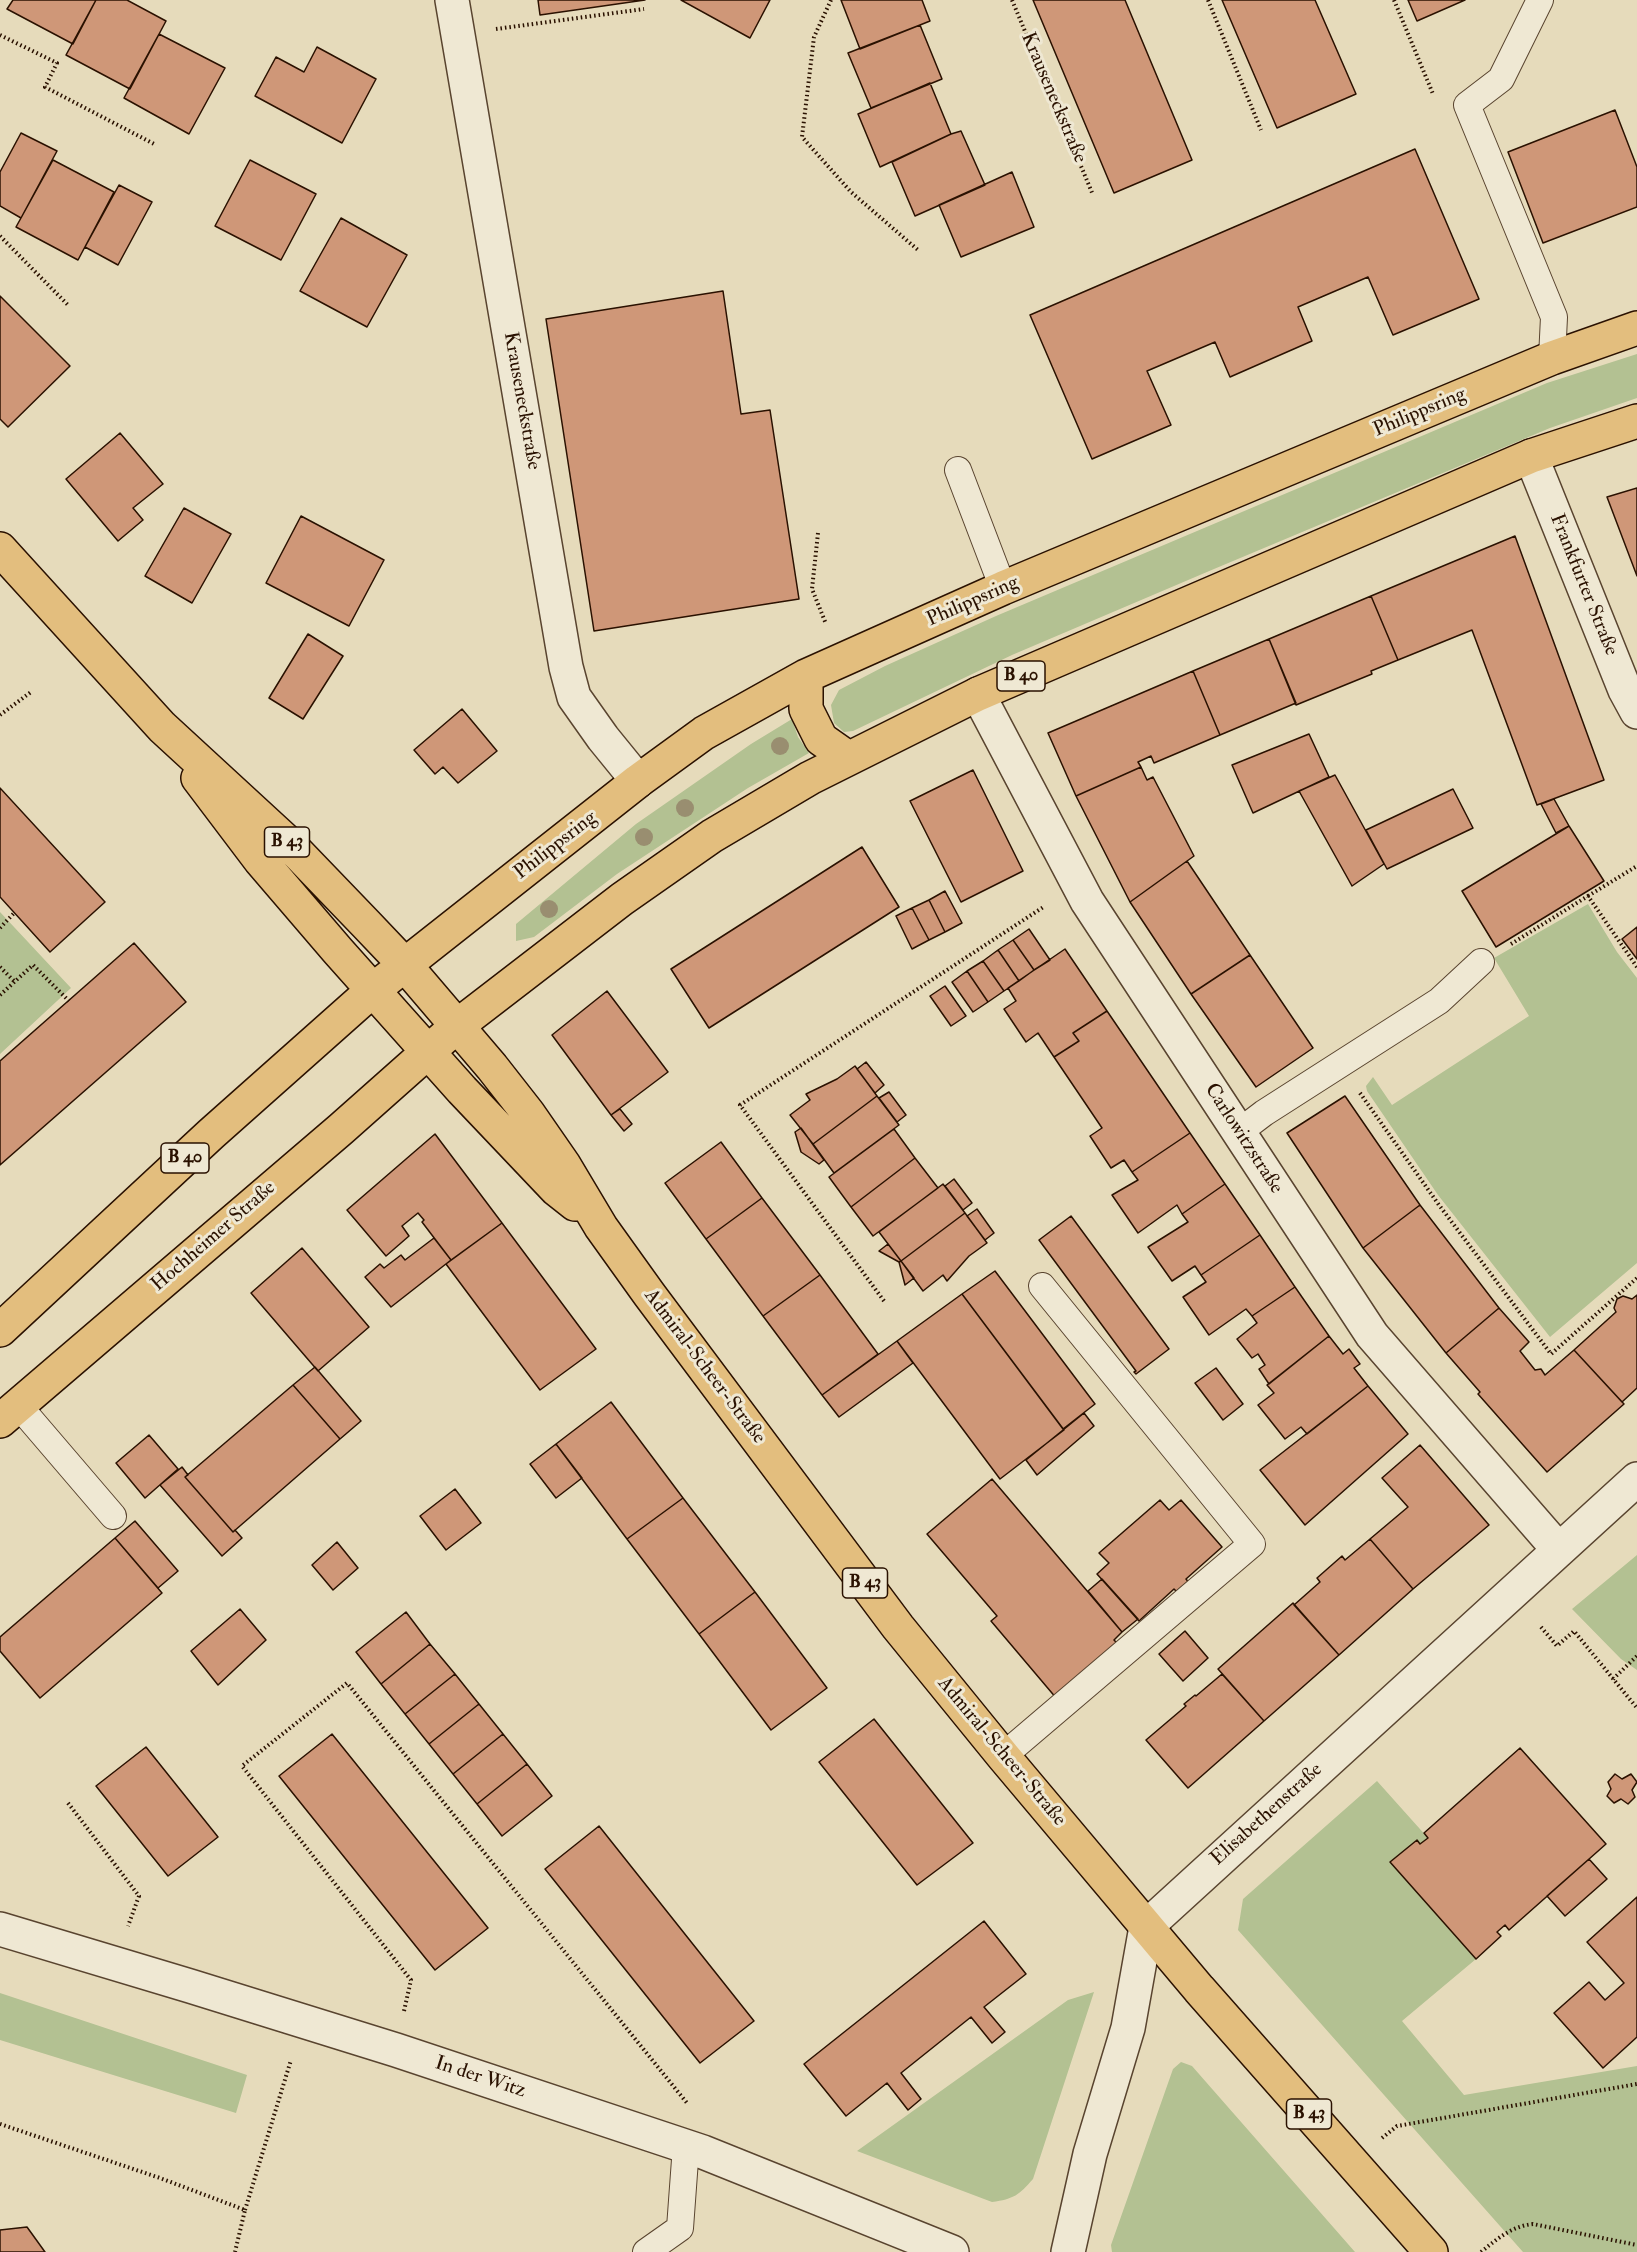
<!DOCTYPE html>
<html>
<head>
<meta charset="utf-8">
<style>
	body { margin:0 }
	canvas { display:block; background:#e6dbbb }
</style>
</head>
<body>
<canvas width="1637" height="2252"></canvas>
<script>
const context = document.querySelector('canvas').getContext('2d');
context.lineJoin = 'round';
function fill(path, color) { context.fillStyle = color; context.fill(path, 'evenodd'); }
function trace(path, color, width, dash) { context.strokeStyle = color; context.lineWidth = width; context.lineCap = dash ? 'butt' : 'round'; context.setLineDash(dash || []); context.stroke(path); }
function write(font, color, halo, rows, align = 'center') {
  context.font = font + ' "IM FELL Double Pica",serif'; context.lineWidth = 6; context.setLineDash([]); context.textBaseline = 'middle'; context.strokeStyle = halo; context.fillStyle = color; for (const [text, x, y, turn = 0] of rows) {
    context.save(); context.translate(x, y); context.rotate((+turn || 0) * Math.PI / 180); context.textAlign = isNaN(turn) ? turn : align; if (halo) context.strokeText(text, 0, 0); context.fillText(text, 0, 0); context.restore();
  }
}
fill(new Path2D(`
	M 1637,354 L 1637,398 L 1550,428 L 1214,569 L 1012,655 L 853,731 L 844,732 L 834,723 L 831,705 L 839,690 L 885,666 L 996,616 L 1547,383 Z
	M 792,719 L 798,737 L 809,753 L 748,788 L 617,874 L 534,937 L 516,941 L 516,924 L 636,824 L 751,744 Z
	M 1588,904 L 1617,952 L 1637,978 L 1637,1263 L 1550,1337 L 1438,1195 L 1367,1091 L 1366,1086 L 1373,1077 L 1392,1105 L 1529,1016 L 1494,958 Z
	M 0,912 L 71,988 L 0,1054 Z
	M 1637,1555 L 1637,1670 L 1621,1659 L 1572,1609 Z
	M 1377,1781 L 1428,1838 L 1420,1844 L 1416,1840 L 1391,1863 L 1476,1959 L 1402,2021 L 1464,2095 L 1637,2066 L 1637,2252 L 1523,2252 L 1238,1930 L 1243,1899 Z
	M 1094,1992 L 1033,2179 C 1019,2195 1014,2199 992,2202 L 857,2151 L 1068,2000 Z
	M 0,1993 L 247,2075 L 236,2113 L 0,2040 Z
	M 1181,2062 L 1192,2066 L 1355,2252 L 1112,2252 L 1111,2245 L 1173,2069 Z`), '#b3c192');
const building = new Path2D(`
	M 13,0 L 96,0 L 73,44 L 7,9 Z
	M 96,0 L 127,0 L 166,21 L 130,89 L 66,55 Z
	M 538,0 L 645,0 L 540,15 Z
	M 681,0 L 770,0 L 750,38 Z
	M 841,0 L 922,0 L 930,21 L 860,49 Z
	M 1033,0 L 1125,0 L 1192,160 L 1114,193 Z
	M 1222,0 L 1315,0 L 1356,94 L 1277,128 Z
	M 1408,0 L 1465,0 L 1417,21 Z
	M 920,25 L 942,79 L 871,108 L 848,53 Z
	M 159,34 L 225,68 L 189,134 L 124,98 Z
	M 317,47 L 376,79 L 342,143 L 255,96 L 276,57 L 304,72 Z
	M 930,83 L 951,134 L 880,167 L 858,114 Z
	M 1615,110 L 1637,167 L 1637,207 L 1543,243 L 1508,152 Z
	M 961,131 L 985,185 L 915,216 L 892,162 L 951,134 Z
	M 21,133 L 57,151 L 21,218 L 0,206 L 0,172 Z
	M 1415,149 L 1479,299 L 1393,335 L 1368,277 L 1298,307 L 1312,341 L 1230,377 L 1215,342 L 1147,371 L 1171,425 L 1092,459 L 1030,315 Z
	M 53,160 L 114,192 L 78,260 L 16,227 Z
	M 250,160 L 316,194 L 281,260 L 215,226 Z
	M 1012,172 L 1034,227 L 961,257 L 939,205 Z
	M 119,185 L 152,202 L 118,265 L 85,247 Z
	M 341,218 L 407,255 L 367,327 L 300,291 Z
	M 723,291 L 741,414 L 770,410 L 799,599 L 594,631 L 546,319 Z
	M 0,296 L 70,366 L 8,427 L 0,419 Z
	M 120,433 L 163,484 L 133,508 L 143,520 L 118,541 L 66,479 Z
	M 1637,488 L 1637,576 L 1607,497 Z
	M 184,508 L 231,534 L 192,603 L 145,576 Z
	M 301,516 L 384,560 L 349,626 L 266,583 Z
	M 1515,536 L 1604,780 L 1537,805 L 1472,630 L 1398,660 L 1371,596 Z
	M 1371,596 L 1398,660 L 1371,671 L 1372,674 L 1296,705 L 1269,639 Z
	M 308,634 L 343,656 L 303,719 L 269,698 Z
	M 1269,639 L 1296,703 L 1220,735 L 1193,671 Z
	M 1193,671 L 1220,735 L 1154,763 L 1151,756 L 1138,762 L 1141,767 L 1076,796 L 1048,733 Z
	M 462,709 L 497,751 L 458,783 L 443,767 L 435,774 L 414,750 Z
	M 1309,734 L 1329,777 L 1253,813 L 1232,765 Z
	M 1141,767 L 1147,780 L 1153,777 L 1194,856 L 1130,902 L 1076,796 Z
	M 973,770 L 1023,871 L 961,902 L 910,801 Z
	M 1335,775 L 1384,864 L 1352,886 L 1299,791 Z
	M 0,788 L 105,902 L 50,952 L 0,897 Z
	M 1453,789 L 1473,828 L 1387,869 L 1366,830 Z
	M 1554,799 L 1569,826 L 1556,833 L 1541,804 Z
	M 1569,826 L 1604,881 L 1496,947 L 1462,891 Z
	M 862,847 L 899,907 L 709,1028 L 671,969 Z
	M 1187,861 L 1250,955 L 1191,994 L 1130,902 Z
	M 945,891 L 962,923 L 945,932 L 929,900 Z
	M 929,900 L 945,932 L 929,940 L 912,908 Z
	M 912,908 L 929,940 L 912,949 L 896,916 Z
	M 1637,927 L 1637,959 L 1622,939 Z
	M 1029,929 L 1050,960 L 1034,970 L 1013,940 Z
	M 1013,940 L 1034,970 L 1019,981 L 998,950 Z
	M 134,943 L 186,1002 L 0,1165 L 0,1061 Z
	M 1065,949 L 1107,1011 L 1073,1033 L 1079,1041 L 1054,1057 L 1038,1033 L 1026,1042 L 1004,1009 L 1016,1001 L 1008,988 Z
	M 998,950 L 1019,981 L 1004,991 L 983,961 Z
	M 1250,955 L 1313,1048 L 1256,1087 L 1191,994 Z
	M 983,961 L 1004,991 L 988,1002 L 967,971 Z
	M 967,971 L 988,1002 L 973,1012 L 952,982 Z
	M 945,986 L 966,1016 L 951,1026 L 930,996 Z
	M 607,991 L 668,1072 L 611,1115 L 552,1035 Z
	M 1107,1011 L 1190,1133 L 1132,1172 L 1124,1160 L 1111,1168 L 1090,1136 L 1102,1128 L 1054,1057 L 1079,1041 L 1073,1033 Z
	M 866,1062 L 884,1085 L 875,1093 L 857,1069 Z
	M 855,1066 L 877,1096 L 813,1144 L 790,1115 L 810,1100 L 806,1094 L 837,1079 Z
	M 889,1092 L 906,1115 L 897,1122 L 879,1098 Z
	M 877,1096 L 899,1125 L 834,1173 L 813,1144 Z
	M 1345,1096 L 1420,1205 L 1363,1248 L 1287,1133 Z
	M 620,1109 L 632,1124 L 624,1131 L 611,1115 Z
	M 801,1128 L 824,1160 L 819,1164 L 801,1152 L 795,1132 Z
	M 894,1129 L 915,1158 L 851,1207 L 829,1177 Z
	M 1190,1133 L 1225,1184 L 1182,1214 L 1177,1205 L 1138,1233 L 1112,1195 L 1138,1180 L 1132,1172 Z
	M 435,1134 L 502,1223 L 451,1260 L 422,1222 L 424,1220 L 418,1213 L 402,1226 L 409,1236 L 386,1256 L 347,1210 Z
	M 721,1142 L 762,1198 L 706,1239 L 665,1183 Z
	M 915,1158 L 938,1188 L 873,1236 L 851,1207 Z
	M 954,1179 L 972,1203 L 963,1210 L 945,1186 Z
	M 943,1184 L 965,1213 L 901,1261 L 879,1232 Z
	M 1225,1184 L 1260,1235 L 1201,1275 L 1195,1266 L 1172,1281 L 1148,1247 L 1188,1222 L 1182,1214 Z
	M 762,1198 L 820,1275 L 763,1316 L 706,1239 Z
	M 1420,1205 L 1499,1308 L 1446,1353 L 1363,1248 Z
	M 977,1209 L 994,1233 L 985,1240 L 967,1216 Z
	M 965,1213 L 987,1243 L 969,1256 L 947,1281 L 943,1275 L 923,1291 L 901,1261 Z
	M 1071,1216 L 1169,1349 L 1136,1374 L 1134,1372 L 1136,1371 L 1039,1240 Z
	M 502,1223 L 596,1349 L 540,1390 L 446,1264 Z
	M 1260,1235 L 1295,1287 L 1252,1316 L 1246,1309 L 1209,1335 L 1183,1297 L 1206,1282 L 1201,1275 Z
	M 434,1238 L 451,1260 L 391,1307 L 365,1277 L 380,1264 L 384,1268 L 401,1255 L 405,1260 Z
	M 888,1244 L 901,1261 L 899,1262 L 879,1251 Z
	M 302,1248 L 369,1327 L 318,1371 L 251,1293 Z
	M 901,1261 L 914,1278 L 905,1285 L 899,1262 Z
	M 995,1271 L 1095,1404 L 1063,1429 L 962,1294 Z
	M 820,1275 L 878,1354 L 822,1395 L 763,1316 Z
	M 1295,1287 L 1329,1336 L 1269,1384 L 1259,1369 L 1265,1365 L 1258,1354 L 1252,1358 L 1237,1339 L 1257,1323 L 1252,1316 Z
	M 962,1294 L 1064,1430 L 1000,1479 L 897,1341 Z
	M 1637,1295 L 1637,1388 L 1622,1402 L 1574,1350 L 1616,1312 L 1614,1308 L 1617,1299 L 1623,1296 L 1632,1299 Z
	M 1499,1308 L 1529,1342 L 1520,1351 L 1535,1370 L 1541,1369 L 1545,1375 L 1574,1350 L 1624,1404 L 1547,1472 L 1478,1394 L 1480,1392 L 1446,1353 Z
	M 1329,1336 L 1343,1354 L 1349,1349 L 1360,1364 L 1354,1368 L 1368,1386 L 1307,1434 L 1301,1427 L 1285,1439 L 1258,1405 L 1274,1393 L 1267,1385 Z
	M 897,1341 L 913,1363 L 839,1417 L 822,1395 Z
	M 315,1367 L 361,1421 L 340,1439 L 293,1385 Z
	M 1216,1368 L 1243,1404 L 1223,1420 L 1195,1383 Z
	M 293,1385 L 340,1439 L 233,1532 L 185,1477 Z
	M 1368,1386 L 1408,1434 L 1305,1525 L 1260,1470 Z
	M 611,1402 L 683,1498 L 627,1539 L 556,1444 Z
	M 1084,1413 L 1094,1426 L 1037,1475 L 1026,1460 Z
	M 149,1435 L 178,1469 L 145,1498 L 116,1463 Z
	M 556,1444 L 582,1478 L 556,1498 L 530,1464 Z
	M 1420,1445 L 1489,1525 L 1413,1589 L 1370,1539 L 1408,1507 L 1382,1478 Z
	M 182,1467 L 188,1475 L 185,1477 L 233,1532 L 235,1530 L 242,1538 L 222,1556 L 160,1485 Z
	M 992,1479 L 1122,1632 L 1114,1640 L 1123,1649 L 1057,1699 L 991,1621 L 997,1616 L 927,1534 Z
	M 455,1489 L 481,1523 L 446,1550 L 420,1516 Z
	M 683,1498 L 755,1592 L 699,1634 L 627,1539 Z
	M 1160,1500 L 1169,1510 L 1181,1500 L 1222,1547 L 1186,1579 L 1190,1584 L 1179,1594 L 1174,1589 L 1139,1621 L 1097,1574 L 1109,1563 L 1099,1553 Z
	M 135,1521 L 178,1571 L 158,1588 L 115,1538 Z
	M 115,1538 L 162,1593 L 40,1698 L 0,1651 L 0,1637 Z
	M 1370,1539 L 1413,1589 L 1339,1655 L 1294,1605 L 1320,1582 L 1317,1578 L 1342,1556 L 1345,1560 Z
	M 337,1542 L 358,1568 L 333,1590 L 312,1565 Z
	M 1102,1579 L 1138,1619 L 1122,1632 L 1088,1591 Z
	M 755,1592 L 827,1688 L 771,1730 L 699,1634 Z
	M 1293,1603 L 1339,1655 L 1264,1721 L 1218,1669 Z
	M 240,1609 L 266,1640 L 218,1685 L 191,1651 Z
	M 406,1612 L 430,1644 L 381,1684 L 356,1652 Z
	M 1185,1631 L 1208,1658 L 1183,1681 L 1159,1654 Z
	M 430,1644 L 455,1674 L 405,1714 L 381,1684 Z
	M 455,1674 L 479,1704 L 429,1744 L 405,1714 Z
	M 1222,1674 L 1264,1721 L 1188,1788 L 1146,1740 L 1186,1706 L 1184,1704 L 1195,1695 L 1196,1696 Z
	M 479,1704 L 503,1734 L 453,1774 L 429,1744 Z
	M 874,1719 L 973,1843 L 917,1885 L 819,1762 Z
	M 332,1734 L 488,1928 L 435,1970 L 279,1776 Z
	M 503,1734 L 527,1764 L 477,1804 L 453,1774 Z
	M 146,1747 L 218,1837 L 168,1876 L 96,1786 Z
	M 1520,1748 L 1606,1844 L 1509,1930 L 1505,1925 L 1497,1932 L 1501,1936 L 1476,1959 L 1390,1862 L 1417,1840 L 1420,1844 L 1428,1838 L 1424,1833 Z
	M 527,1764 L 552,1796 L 502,1836 L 477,1804 Z
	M 1615,1774 L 1622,1779 L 1631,1774 L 1637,1782 L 1632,1790 L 1635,1797 L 1628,1804 L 1621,1799 L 1614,1803 L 1607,1796 L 1611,1789 L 1608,1782 Z
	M 599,1826 L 754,2021 L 700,2063 L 545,1869 Z
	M 1589,1859 L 1607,1879 L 1565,1916 L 1547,1896 Z
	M 1637,1897 L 1637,2037 L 1603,2068 L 1554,2013 L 1589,1982 L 1605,2000 L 1624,1983 L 1587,1942 Z
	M 984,1921 L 1026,1974 L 984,2007 L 1005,2032 L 992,2043 L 971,2017 L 901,2073 L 921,2099 L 908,2110 L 887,2083 L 846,2116 L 804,2064 Z
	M 27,2227 L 45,2252 L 0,2252 L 0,2230 Z`);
fill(building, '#cf9778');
trace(building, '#2a1100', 1.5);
const lane = new Path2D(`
	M 1540,0 L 1501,79 L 1467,105 L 1554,317 L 1552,358
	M 958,470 L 1003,588
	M 1239,1132 L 1264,1113 L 1439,1001 L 1481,962
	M 18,1405 L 113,1516
	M 1003,1756 L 1252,1544 L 1042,1286
	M 646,2252 L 680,2228 L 686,2146`);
const street = new Path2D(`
	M 452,0 L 566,667 L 574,697 L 603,738 L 638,781
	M 1531,456 L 1625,690 L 1637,712
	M 978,694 L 1087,901 L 1372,1335 L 1558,1549
	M 0,1929 L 190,1986 L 396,2050 L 703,2152 L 952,2252
	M 1068,2252 L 1090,2154 L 1128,2028 L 1146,1927 L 1637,1479`);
const primary = new Path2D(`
	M 0,549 L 162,727 L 288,843 L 366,924 L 405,965 L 492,1067 L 528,1113 L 564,1165 L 601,1227 L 649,1294 L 898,1627 L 1003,1756 L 1199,1989 L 1431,2252
	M 806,676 L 806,709 L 821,739 L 848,758
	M 198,778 L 260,860 L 338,951 L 462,1090 L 556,1189 L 575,1204
	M 0,1330 L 211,1134 L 373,990 L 638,781 L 704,733 L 806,676 L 1003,588 L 1552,358 L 1637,328
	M 0,1421 L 341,1129 L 457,1026 L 622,899 L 712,836 L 810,778 L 978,694 L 1531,456 L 1637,421`);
trace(lane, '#59442f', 28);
trace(street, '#59442f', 36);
trace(primary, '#2a1100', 36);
trace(new Path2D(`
	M 831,0 L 814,37 L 802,137 L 851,192 L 918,250
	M 1012,0 L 1093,195
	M 1208,0 L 1261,130
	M 1394,0 L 1433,94
	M 496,29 L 644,9
	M 0,35 L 57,63 L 45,87 L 156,145
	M 0,236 L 68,305
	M 818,533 L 812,589 L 826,624
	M 0,715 L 31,692
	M 1588,896 L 1637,866
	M 0,928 L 15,912
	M 1511,944 L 1588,896 L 1637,967
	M 0,967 L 15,982
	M 0,995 L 33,965 L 69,1001
	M 1360,1093 L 1439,1205 L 1551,1354 L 1637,1278
	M 884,1301 L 740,1105 L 1045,906
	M 1541,1627 L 1557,1646 L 1574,1631 L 1637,1708
	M 1613,1679 L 1637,1656
	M 68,1803 L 139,1896 L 128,1926
	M 404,2011 L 411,1980 L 242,1766 L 347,1683 L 687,2103
	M 0,2124 L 160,2178 L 245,2210 L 235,2252
	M 1382,2138 L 1397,2126 L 1637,2084
	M 245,2210 L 291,2060
	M 1481,2252 C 1497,2239 1512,2226 1533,2224 L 1637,2245`), '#2a1100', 4, [1.5, 3]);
trace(lane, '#efe8d3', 26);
trace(street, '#efe8d3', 33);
trace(primary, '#e3be7e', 33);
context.fillStyle = '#998e70';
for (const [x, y] of [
	[780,746],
	[685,808],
	[644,837],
	[549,909]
]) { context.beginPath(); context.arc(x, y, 9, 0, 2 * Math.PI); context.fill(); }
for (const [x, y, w] of [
	[1021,676,48],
	[287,842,45],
	[185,1158,48],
	[865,1583,45],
	[1309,2114,45]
]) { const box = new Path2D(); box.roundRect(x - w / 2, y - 15, w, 30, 4.5); context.fillStyle = '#efe8d3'; context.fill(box); trace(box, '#2a1100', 1.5); }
write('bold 18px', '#2a1100', null, [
	["B 40",1021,676],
	["B 43",287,842],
	["B 40",185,1158],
	["B 43",865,1583],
	["B 43",1309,2114]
]);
write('20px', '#2a1100', '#efe8d3', [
	["Krauseneckstraße",1053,98,67],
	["Krauseneckstraße",521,401,80],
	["Philippsring",1420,413,-23],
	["Frankfurter Straße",1583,585,68],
	["Philippsring",973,602,-24],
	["Philippsring",556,846,-38],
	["Carlowitzstraße",1243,1139,57],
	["Hochheimer Straße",214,1237,-41],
	["Admiral-Scheer-Straße",704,1367,53],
	["Admiral-Scheer-Straße",1001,1752,50],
	["Elisabethenstraße",1267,1815,-42],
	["In der Witz",480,2078,18]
]);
</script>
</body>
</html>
